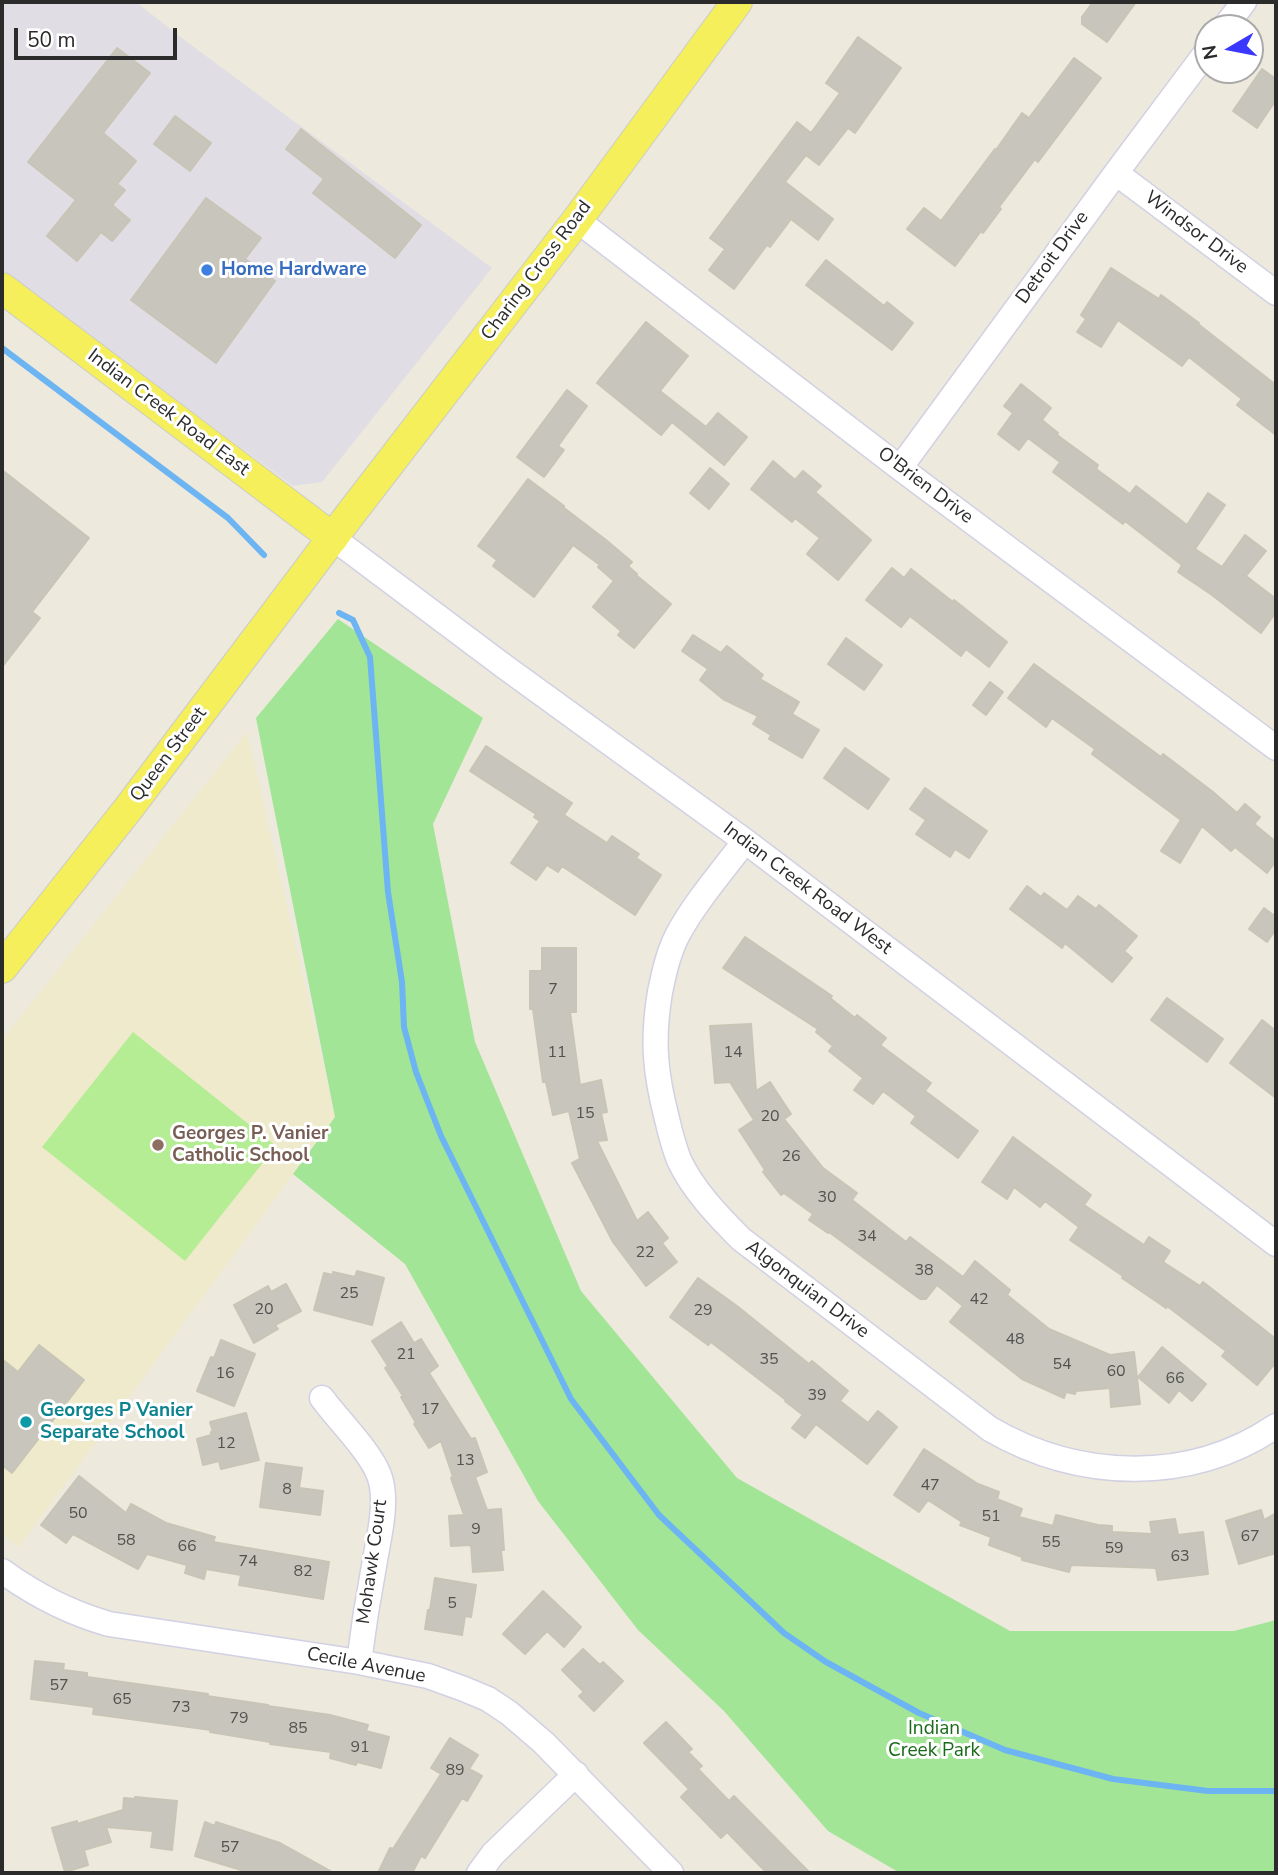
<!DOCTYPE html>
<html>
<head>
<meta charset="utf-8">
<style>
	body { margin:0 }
	#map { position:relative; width:1278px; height:1875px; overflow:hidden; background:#ede9dc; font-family:"Nunito Sans",sans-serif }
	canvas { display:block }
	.frame { position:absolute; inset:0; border:4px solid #2b2b2b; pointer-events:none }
	.north { position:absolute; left:1194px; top:14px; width:70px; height:70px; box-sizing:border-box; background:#fff; border:2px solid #aaa; border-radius:50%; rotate:260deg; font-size:19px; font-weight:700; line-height:28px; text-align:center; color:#2b2b2b }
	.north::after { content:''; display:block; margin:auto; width:24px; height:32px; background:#3a38fe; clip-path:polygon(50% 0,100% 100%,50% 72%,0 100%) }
	.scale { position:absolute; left:14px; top:28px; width:163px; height:32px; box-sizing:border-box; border:4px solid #2b2b2b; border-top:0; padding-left:9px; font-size:21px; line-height:24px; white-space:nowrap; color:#2b2b2b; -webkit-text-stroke:5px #fff; paint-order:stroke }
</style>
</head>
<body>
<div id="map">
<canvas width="1278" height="1875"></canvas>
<div class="frame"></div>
<div class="north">N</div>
<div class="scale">50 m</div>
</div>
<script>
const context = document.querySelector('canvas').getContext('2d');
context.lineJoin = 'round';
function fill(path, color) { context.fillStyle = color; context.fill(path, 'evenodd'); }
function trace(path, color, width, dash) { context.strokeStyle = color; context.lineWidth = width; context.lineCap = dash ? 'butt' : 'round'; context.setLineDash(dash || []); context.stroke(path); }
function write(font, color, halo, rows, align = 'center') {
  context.font = font + ' "Nunito Sans",sans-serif'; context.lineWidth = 6; context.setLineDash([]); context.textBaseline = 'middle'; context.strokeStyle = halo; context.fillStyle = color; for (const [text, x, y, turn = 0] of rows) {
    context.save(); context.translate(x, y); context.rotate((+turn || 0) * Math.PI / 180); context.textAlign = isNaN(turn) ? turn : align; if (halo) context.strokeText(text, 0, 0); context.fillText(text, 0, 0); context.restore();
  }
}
fill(new Path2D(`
	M 2,2 L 136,2 L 179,36 L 492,268 L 322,482 L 293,486 L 2,271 Z`), '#e1dde5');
fill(new Path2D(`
	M 247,732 L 335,1117 L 19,1547 L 2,1533 L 2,1040 Z`), '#efeacb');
fill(new Path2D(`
	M 338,619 L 483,718 L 433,824 L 475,1042 L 581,1291 L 737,1478 L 1010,1631 L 1234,1631 L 1276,1620 L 1276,1873 L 900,1873 L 828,1831 L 724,1711 L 638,1630 L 538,1501 L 405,1264 L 293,1174 L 335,1117 L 256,718 Z`), '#a2e597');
fill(new Path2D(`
	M 133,1032 L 276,1146 L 185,1261 L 42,1147 Z`), '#b4ed93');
trace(new Path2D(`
	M 2,348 L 228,518 L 264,555
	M 339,613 L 353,620 L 370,657 L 388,892 L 402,982 L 404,1027 L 416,1072 L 441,1136 L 571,1399 L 659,1515 L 784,1633 L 826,1662 L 919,1713 L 1005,1750 L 1113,1779 L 1208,1791 L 1276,1791`), '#6cb4f2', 6);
const building = new Path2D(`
	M 1093,2 L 1136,2 L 1107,42 L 1082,24 L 1082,17 Z
	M 858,37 L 901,68 L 855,133 L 848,128 L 819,165 L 806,155 L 785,182 L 833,219 L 818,240 L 791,219 L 770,247 L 767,245 L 734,289 L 709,270 L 725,249 L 710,238 L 797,122 L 811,133 L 840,93 L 826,83 Z
	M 117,48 L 150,73 L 103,133 L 136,161 L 117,184 L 125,190 L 112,205 L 130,220 L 112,241 L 101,232 L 77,261 L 47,236 L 76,200 L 28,162 Z
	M 1074,58 L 1101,78 L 1038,162 L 1035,159 L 999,207 L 1001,209 L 983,233 L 981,231 L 955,266 L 907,229 L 924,208 L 941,221 L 995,149 L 996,150 L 1022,113 L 1029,118 Z
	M 1262,69 L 1276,79 L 1276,100 L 1257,128 L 1233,111 Z
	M 175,116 L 211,143 L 190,171 L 154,144 Z
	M 301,129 L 421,225 L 395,258 L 313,193 L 324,179 L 286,149 Z
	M 206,198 L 261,238 L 245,259 L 275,281 L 216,363 L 131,300 Z
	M 826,260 L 884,306 L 887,302 L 913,323 L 892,350 L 806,285 Z
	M 1111,268 L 1159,299 L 1161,295 L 1199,323 L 1198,324 L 1276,385 L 1276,435 L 1237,405 L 1242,399 L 1189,357 L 1182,366 L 1118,320 L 1101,347 L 1077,332 L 1086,319 L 1081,315 Z
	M 646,322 L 688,356 L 660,391 L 706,427 L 718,413 L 747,437 L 724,465 L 672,422 L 661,435 L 597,383 Z
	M 1021,384 L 1051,408 L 1042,420 L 1058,433 L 1057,435 L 1098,465 L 1096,469 L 1130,494 L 1136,486 L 1187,525 L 1208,493 L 1225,505 L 1195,549 L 1222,567 L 1245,535 L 1266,551 L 1246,576 L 1276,599 L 1276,612 L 1261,633 L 1212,595 L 1178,572 L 1182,565 L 1125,521 L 1123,524 L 1053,472 L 1060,462 L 1028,438 L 1019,450 L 998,434 L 1013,413 L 1004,406 Z
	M 567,390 L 587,406 L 558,446 L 564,450 L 544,477 L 517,457 Z
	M 773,461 L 795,480 L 803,471 L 821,486 L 815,492 L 871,540 L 838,580 L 807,554 L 820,538 L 795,518 L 792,522 L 751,489 Z
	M 710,468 L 729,484 L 709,509 L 690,493 Z
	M 2,470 L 89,538 L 32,612 L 40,618 L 2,667 Z
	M 528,479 L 564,506 L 564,508 L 606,540 L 632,562 L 628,566 L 637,574 L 636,575 L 671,604 L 634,648 L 618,635 L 621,631 L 593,607 L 614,581 L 598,567 L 600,565 L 573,545 L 534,597 L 493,566 L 497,560 L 478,546 Z
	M 892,568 L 904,578 L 911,569 L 953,602 L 954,600 L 1007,642 L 989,667 L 966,649 L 961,656 L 910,616 L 901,627 L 866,600 Z
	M 693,635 L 721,653 L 727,646 L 763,675 L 760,679 L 799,702 L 792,714 L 819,730 L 802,758 L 769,739 L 771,735 L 753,724 L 758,716 L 723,699 L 700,680 L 708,669 L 682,651 Z
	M 846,638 L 882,665 L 864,690 L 828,664 Z
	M 1034,664 L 1161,757 L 1163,754 L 1213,792 L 1237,813 L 1245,804 L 1260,817 L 1254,824 L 1276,842 L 1276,861 L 1267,873 L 1235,847 L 1231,851 L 1202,826 L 1180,863 L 1161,851 L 1181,820 L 1092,754 L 1095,749 L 1052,718 L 1046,727 L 1008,698 Z
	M 990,682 L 1003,692 L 986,715 L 973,705 Z
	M 486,746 L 572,803 L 564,815 L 607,843 L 612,836 L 639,854 L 636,858 L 661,875 L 635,915 L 562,866 L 558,872 L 547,865 L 536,880 L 511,863 L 540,821 L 534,817 L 536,814 L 470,771 Z
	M 845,748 L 889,779 L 868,809 L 824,778 Z
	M 925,788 L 987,831 L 969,858 L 955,849 L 950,857 L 916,834 L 926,820 L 910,809 Z
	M 1027,886 L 1041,897 L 1044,893 L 1067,910 L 1078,896 L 1096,909 L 1099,905 L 1137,936 L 1124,951 L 1132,958 L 1112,982 L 1065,943 L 1062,948 L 1010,909 Z
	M 1264,908 L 1276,917 L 1276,929 L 1267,942 L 1249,929 Z
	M 745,937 L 832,996 L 830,998 L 855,1018 L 857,1015 L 886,1038 L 880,1045 L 931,1083 L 925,1091 L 978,1131 L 958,1158 L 911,1123 L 916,1116 L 883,1091 L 873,1104 L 854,1090 L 863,1078 L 829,1051 L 833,1046 L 816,1032 L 818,1029 L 723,968 Z
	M 542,948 L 576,948 L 576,1012 L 570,1012 L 580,1085 L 601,1080 L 607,1112 L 601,1113 L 607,1140 L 597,1141 L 637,1221 L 648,1212 L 668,1238 L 662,1243 L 677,1262 L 646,1286 L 613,1242 L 572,1163 L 580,1159 L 569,1111 L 553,1115 L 546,1082 L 543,1082 L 533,1009 L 530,1009 L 530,971 L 542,971 Z
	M 1167,998 L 1223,1039 L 1207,1062 L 1151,1020 Z
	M 1262,1020 L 1276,1031 L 1276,1098 L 1230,1063 Z
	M 751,1024 L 756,1091 L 770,1082 L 791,1114 L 784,1119 L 823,1168 L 857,1193 L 852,1200 L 906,1242 L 910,1237 L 963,1277 L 975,1261 L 1010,1290 L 1007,1295 L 1049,1329 L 1110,1355 L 1134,1352 L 1140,1404 L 1111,1407 L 1110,1388 L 1076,1391 L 1075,1394 L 1066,1392 L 1064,1398 L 1022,1379 L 950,1322 L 963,1306 L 937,1285 L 926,1299 L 920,1299 L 829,1232 L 828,1233 L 809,1220 L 813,1214 L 784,1193 L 781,1195 L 763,1172 L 765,1170 L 739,1130 L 754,1120 L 730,1082 L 715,1083 L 710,1026 Z
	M 1013,1137 L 1091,1195 L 1084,1205 L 1144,1245 L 1149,1237 L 1170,1251 L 1163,1262 L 1200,1286 L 1203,1282 L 1276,1339 L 1276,1362 L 1257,1385 L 1222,1356 L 1226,1351 L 1167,1306 L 1166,1308 L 1122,1278 L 1123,1276 L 1070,1240 L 1079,1227 L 1045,1201 L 1040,1207 L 1014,1187 L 1007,1199 L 982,1182 Z
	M 357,1271 L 384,1278 L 372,1325 L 314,1310 L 324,1273 L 333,1275 L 333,1272 L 355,1277 Z
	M 698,1278 L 737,1306 L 809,1364 L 812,1361 L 848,1391 L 840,1401 L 868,1423 L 878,1411 L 897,1427 L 867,1464 L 816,1424 L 805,1438 L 792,1428 L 803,1415 L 785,1401 L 786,1400 L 711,1342 L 708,1345 L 670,1317 Z
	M 286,1284 L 301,1311 L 275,1325 L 278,1329 L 254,1343 L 234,1305 L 268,1286 L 271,1292 Z
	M 401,1322 L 414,1343 L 421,1339 L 438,1366 L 429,1373 L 471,1439 L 475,1438 L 487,1472 L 475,1477 L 487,1510 L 501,1509 L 504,1550 L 501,1550 L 503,1570 L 473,1572 L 471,1545 L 451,1546 L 449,1516 L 464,1515 L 451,1478 L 453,1477 L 441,1441 L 429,1448 L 414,1424 L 416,1423 L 401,1397 L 403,1396 L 385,1368 L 388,1366 L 372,1341 Z
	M 221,1340 L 255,1354 L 234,1406 L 197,1391 L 211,1357 L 214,1358 Z
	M 39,1345 L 84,1380 L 12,1473 L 2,1465 L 2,1359 L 18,1372 Z
	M 1162,1347 L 1206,1384 L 1192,1401 L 1179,1390 L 1169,1403 L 1138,1377 Z
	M 246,1413 L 259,1460 L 221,1469 L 219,1461 L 203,1465 L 197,1439 L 211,1435 L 211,1432 L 213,1432 L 210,1422 Z
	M 924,1449 L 978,1484 L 999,1492 L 997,1499 L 1022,1509 L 1019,1517 L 1053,1526 L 1056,1515 L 1098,1525 L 1112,1526 L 1112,1532 L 1152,1534 L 1150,1522 L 1175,1519 L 1178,1535 L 1203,1532 L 1208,1574 L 1158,1580 L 1156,1568 L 1071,1565 L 1069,1572 L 1022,1560 L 1022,1557 L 989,1545 L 991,1537 L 960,1525 L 962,1522 L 928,1500 L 919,1512 L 894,1495 Z
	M 266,1463 L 302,1468 L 299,1488 L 323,1491 L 320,1515 L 260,1507 Z
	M 79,1476 L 126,1513 L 131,1504 L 166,1523 L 215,1537 L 213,1542 L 329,1562 L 323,1599 L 239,1585 L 241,1575 L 206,1569 L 204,1579 L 185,1573 L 187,1565 L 147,1554 L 138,1569 L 73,1534 L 66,1543 L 41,1525 Z
	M 1261,1510 L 1264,1520 L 1276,1513 L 1276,1553 L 1239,1564 L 1226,1521 Z
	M 435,1578 L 476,1585 L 471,1617 L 465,1616 L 462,1635 L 425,1629 L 428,1610 L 430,1610 Z
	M 543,1591 L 581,1627 L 564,1647 L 547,1631 L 525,1654 L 503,1634 Z
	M 583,1649 L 600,1665 L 603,1662 L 623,1681 L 594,1711 L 579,1696 L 584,1692 L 562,1670 Z
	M 35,1661 L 64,1664 L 63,1670 L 87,1673 L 87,1677 L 208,1694 L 207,1696 L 268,1705 L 268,1706 L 330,1715 L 368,1725 L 366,1731 L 389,1737 L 381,1768 L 357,1762 L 356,1765 L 330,1758 L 331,1752 L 270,1744 L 270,1742 L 210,1732 L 211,1730 L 93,1714 L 94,1707 L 31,1699 Z
	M 666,1722 L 692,1749 L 688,1752 L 702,1766 L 698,1769 L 729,1801 L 734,1796 L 810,1873 L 767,1873 L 727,1832 L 721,1838 L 681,1797 L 689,1789 L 644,1743 Z
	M 450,1738 L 478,1755 L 469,1769 L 482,1776 L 467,1801 L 462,1798 L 425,1858 L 421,1856 L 412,1873 L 378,1873 L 390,1848 L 393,1849 L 441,1774 L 431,1768 Z
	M 135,1797 L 177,1801 L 172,1850 L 151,1847 L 153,1831 L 106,1827 L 111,1842 L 84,1850 L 88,1865 L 65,1872 L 52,1828 L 77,1821 L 77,1824 L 123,1810 L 124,1798 L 135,1799 Z
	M 205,1822 L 215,1826 L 216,1822 L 280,1843 L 334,1873 L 251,1873 L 195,1856 Z`);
fill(building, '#c8c6bc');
trace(building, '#c8c5b6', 2);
const minor = new Path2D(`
	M 1224,28 L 1244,2
	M 1116,173 L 1276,293
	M 577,220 L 900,468 L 1276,748
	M 900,468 L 1116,173 L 1208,50
	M 333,538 L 505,667 L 745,841 L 1276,1244
	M 745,841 C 723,870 693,905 677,936 C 668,954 664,973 660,992 C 652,1040 655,1073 667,1119 C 670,1132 674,1147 679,1160 C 693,1190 718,1216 741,1239 L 990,1429 C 1078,1480 1189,1485 1276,1426
	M 322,1398 C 338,1420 370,1451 379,1475 C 389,1501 378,1540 374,1566 C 368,1598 363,1630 359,1662
	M 2,1571 C 35,1595 70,1613 109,1624 L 359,1662 L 428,1676 L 464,1689 L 488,1699 L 509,1713 L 544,1743 L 671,1873
	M 479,1873 L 493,1854 L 576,1774`);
const major = new Path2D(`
	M 2,288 L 333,538
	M 2,968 L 128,809 L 349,516 L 577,220 L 737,2`);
trace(minor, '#d2d1e4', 27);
trace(major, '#ccc', 32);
trace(minor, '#fff', 24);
trace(major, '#f4ef5a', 30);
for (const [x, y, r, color] of [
	[207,270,7,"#3f7fe0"],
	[158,1145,7,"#8d6e63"],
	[26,1422,7,"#0f9aa8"]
]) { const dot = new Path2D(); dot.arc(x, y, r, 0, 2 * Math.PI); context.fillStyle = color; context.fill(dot); trace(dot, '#fff', 2.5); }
write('16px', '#52524f', null, [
	["7",553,990],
	["11",557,1053],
	["14",733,1053],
	["15",585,1114],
	["20",770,1117],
	["26",791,1157],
	["30",827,1198],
	["34",867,1237],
	["22",645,1253],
	["38",924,1271],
	["25",349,1294],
	["42",979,1300],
	["20",264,1310],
	["29",703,1311],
	["48",1015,1340],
	["21",406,1355],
	["35",769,1360],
	["54",1062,1365],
	["60",1116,1372],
	["16",225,1374],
	["66",1175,1379],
	["39",817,1396],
	["17",430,1410],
	["12",226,1444],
	["13",465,1461],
	["47",930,1486],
	["8",287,1490],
	["50",78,1514],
	["51",991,1517],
	["9",476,1530],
	["67",1250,1537],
	["58",126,1541],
	["55",1051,1543],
	["66",187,1547],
	["59",1114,1549],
	["63",1180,1557],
	["74",248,1562],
	["82",303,1572],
	["5",452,1604],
	["57",59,1686],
	["65",122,1700],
	["73",181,1708],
	["79",239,1719],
	["85",298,1729],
	["91",360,1748],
	["89",455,1771],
	["57",230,1848]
]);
write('19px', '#2b2b2b', '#fff', [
	["Windsor Drive",1196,233,37],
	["Detroit Drive",1053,258,-54],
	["Charing Cross Road",537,271,-53],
	["Indian Creek Road East",168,413,37],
	["O'Brien Drive",925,486,37],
	["Queen Street",169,755,-53],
	["Indian Creek Road West",807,889,37],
	["Algonquian Drive",807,1290,37],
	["Mohawk Court",373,1562,-82],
	["Cecile Avenue",366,1666,11]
]);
write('bold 19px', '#366cbe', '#fff', [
	["Home Hardware",221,270]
], 'left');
write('bold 19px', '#785e54', '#fff', [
	["Georges P. Vanier",172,1134],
	["Catholic School",172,1156]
], 'left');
write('bold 19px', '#0d838f', '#fff', [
	["Georges P Vanier",40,1411],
	["Separate School",40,1433]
], 'left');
write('19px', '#196a18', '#fff', [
	["Indian",934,1729],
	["Creek Park",934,1751]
]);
</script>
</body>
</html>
